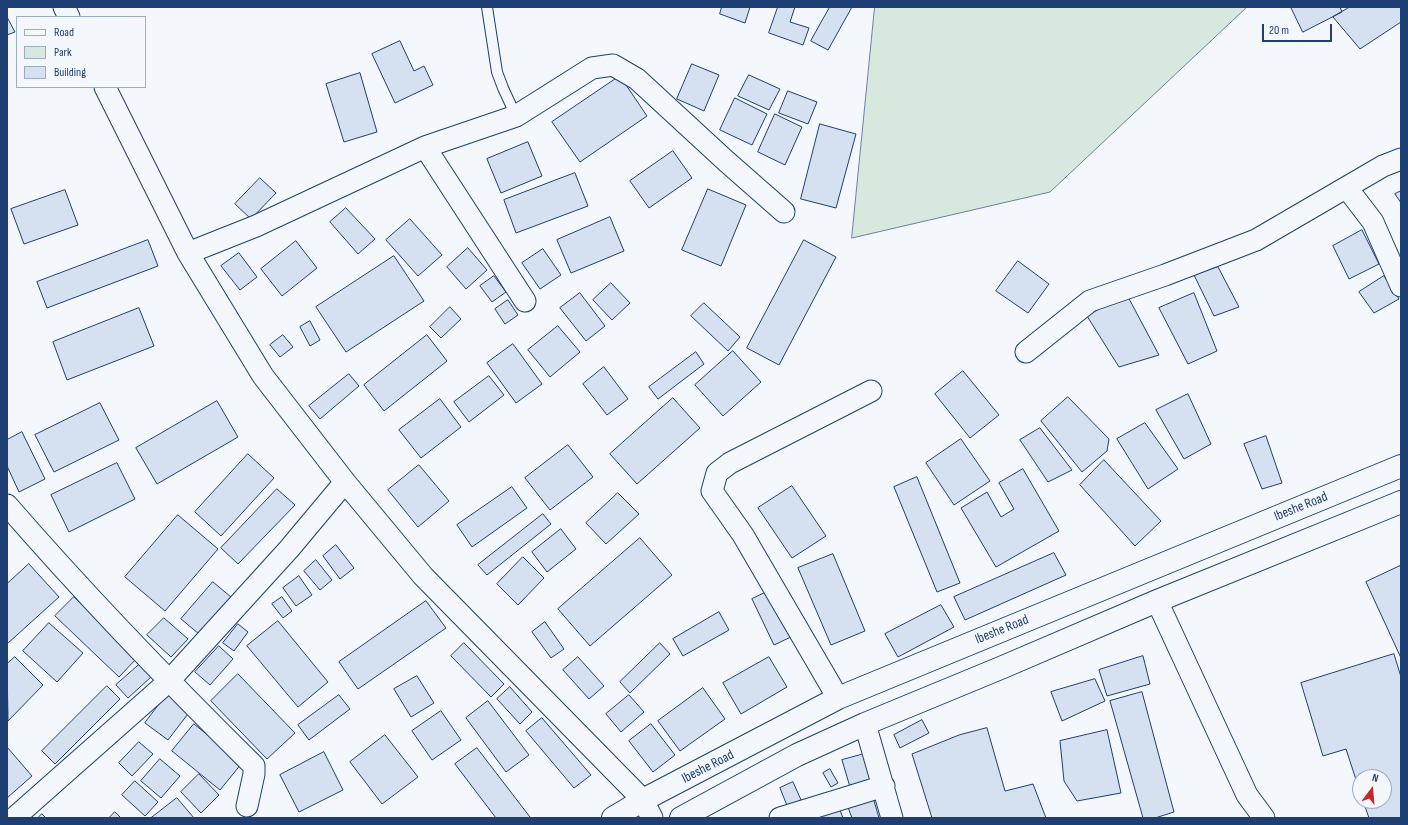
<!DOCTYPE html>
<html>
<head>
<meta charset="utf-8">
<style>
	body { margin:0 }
	#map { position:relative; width:1408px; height:825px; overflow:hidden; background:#f4f7fb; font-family:"Sofia Sans Condensed",sans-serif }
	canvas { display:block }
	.frame { position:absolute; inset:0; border:8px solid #1d3f73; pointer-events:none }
	.legend { position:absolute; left:16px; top:16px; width:130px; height:72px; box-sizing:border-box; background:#f4f7fb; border:1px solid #9eadc5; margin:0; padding:5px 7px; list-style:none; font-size:12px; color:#1d3f73 }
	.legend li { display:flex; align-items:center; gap:8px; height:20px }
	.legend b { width:20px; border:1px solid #9eadc5 }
	.north { position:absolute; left:1352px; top:769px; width:40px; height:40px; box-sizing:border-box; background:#f4f7fb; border:1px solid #9eadc5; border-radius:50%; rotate:16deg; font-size:11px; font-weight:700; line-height:16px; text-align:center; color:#1d3f73 }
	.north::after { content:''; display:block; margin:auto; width:14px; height:18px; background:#c62828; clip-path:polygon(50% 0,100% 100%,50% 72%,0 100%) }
	.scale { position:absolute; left:1262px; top:24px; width:70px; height:18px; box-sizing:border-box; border:2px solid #1d3f73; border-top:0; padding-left:5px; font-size:12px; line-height:14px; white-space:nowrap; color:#1d3f73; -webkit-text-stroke:3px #f4f7fb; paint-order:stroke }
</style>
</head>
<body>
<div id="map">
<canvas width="1408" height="825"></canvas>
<div class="frame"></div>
<ul class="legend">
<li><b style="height:5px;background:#f4f7fb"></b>Road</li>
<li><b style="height:11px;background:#d7e8df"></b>Park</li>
<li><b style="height:11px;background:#d5e0f0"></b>Building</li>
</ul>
<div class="north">N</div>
<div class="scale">20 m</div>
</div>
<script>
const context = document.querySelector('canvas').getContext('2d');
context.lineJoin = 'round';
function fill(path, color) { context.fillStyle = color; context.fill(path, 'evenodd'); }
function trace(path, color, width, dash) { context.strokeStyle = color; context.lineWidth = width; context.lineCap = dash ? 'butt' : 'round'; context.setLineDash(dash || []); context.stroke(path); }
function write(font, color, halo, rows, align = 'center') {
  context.font = font + ' "Sofia Sans Condensed",sans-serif'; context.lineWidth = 3; context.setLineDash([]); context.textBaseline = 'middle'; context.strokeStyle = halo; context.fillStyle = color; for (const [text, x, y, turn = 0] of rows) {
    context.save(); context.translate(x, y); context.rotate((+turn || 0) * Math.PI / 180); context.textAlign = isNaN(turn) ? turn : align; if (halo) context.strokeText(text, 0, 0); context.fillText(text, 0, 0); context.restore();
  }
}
const green = new Path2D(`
	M 875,7 L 1247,7 L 1050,192 L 852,238 Z`);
fill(green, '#d7e8df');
trace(green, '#687fa3', 1);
const building = new Path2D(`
	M 722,7 L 750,7 L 745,23 L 720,14 Z
	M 778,7 L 795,7 L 790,22 L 809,28 L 803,45 L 769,33 Z
	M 830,7 L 852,7 L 828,50 L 811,41 Z
	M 1291,7 L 1340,7 L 1342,12 L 1303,32 Z
	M 1350,7 L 1401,7 L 1401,22 L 1360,49 L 1333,17 Z
	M 7,17 L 15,32 L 7,35 Z
	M 400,41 L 414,71 L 424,66 L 433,85 L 395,103 L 372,54 Z
	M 692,64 L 719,75 L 704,111 L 677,99 Z
	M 360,73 L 377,132 L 344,142 L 326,84 Z
	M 749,75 L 780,89 L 769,110 L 738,96 Z
	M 620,76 L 647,116 L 580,162 L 552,122 Z
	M 788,91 L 817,102 L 808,124 L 779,113 Z
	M 735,98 L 767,114 L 752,145 L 720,130 Z
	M 775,114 L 802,127 L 785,165 L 758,152 Z
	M 820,124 L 856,134 L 836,208 L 801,199 Z
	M 528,142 L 542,176 L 501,193 L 487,159 Z
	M 673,151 L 692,178 L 649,208 L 630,181 Z
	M 575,173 L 588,206 L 516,233 L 504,200 Z
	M 260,178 L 276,193 L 251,219 L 235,204 Z
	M 708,189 L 746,205 L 721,266 L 682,250 Z
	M 65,190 L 78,225 L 24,244 L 11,209 Z
	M 1401,191 L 1401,203 L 1395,194 Z
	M 346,208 L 375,239 L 358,254 L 330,222 Z
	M 610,217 L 624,251 L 571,273 L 557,240 Z
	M 410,219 L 442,255 L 418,276 L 386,240 Z
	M 1362,230 L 1379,264 L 1349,279 L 1333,246 Z
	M 148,240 L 158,266 L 47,308 L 37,282 Z
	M 804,240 L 836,257 L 779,365 L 747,348 Z
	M 296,241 L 317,268 L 282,296 L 261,269 Z
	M 468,248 L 487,270 L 466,289 L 447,267 Z
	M 543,249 L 561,275 L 540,289 L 522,263 Z
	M 239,253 L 257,277 L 240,290 L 221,266 Z
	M 394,256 L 424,301 L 346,352 L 316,307 Z
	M 1018,261 L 1049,284 L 1028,313 L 996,291 Z
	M 1218,267 L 1239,307 L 1214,316 L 1194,275 Z
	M 494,276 L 506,292 L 492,302 L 480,286 Z
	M 1384,276 L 1399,299 L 1374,313 L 1359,292 Z
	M 611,283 L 630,303 L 612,320 L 593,300 Z
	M 580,293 L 605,326 L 586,341 L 560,308 Z
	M 1194,293 L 1217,351 L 1188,364 L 1159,308 Z
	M 1127,295 L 1159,355 L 1119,367 L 1087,316 Z
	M 508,300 L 518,315 L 505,324 L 495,309 Z
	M 704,303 L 740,337 L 728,351 L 691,316 Z
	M 450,307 L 461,319 L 441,338 L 430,327 Z
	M 139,308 L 154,346 L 67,380 L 53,342 Z
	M 310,321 L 320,340 L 310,346 L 300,327 Z
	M 558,326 L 580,352 L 550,377 L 528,350 Z
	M 283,335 L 293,347 L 280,357 L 270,345 Z
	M 427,335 L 447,361 L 384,411 L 364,385 Z
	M 513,344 L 542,384 L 516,403 L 487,363 Z
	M 733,351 L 761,382 L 723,416 L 695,385 Z
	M 696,352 L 704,364 L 658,399 L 649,387 Z
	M 604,367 L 628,399 L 607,415 L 583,384 Z
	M 963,371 L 999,415 L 970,438 L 935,394 Z
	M 349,374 L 359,386 L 320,419 L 309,406 Z
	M 489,376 L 504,395 L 469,422 L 454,402 Z
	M 1188,394 L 1211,444 L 1184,459 L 1156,410 Z
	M 1068,397 L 1109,439 L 1107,451 L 1082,472 L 1041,421 Z
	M 673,398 L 700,428 L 637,484 L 610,454 Z
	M 440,399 L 461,427 L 421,458 L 399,430 Z
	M 217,401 L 238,437 L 157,484 L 136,448 Z
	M 100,403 L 119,440 L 54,472 L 35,435 Z
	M 1145,423 L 1178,469 L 1148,489 L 1117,439 Z
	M 1040,428 L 1072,470 L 1048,482 L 1020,440 Z
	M 22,432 L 45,479 L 19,492 L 7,466 L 7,440 Z
	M 1266,436 L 1282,483 L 1262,489 L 1244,444 Z
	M 961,439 L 990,481 L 954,505 L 926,463 Z
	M 568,445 L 593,477 L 550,510 L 525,478 Z
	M 248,454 L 274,478 L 221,536 L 195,512 Z
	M 1104,460 L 1161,521 L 1135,546 L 1080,485 Z
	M 117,463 L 135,499 L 69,532 L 51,495 Z
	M 419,465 L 449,501 L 418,527 L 388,490 Z
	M 1023,469 L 1059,531 L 996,567 L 961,508 L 987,492 L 1001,517 L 1014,509 L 999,483 Z
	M 917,477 L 960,583 L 937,592 L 894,487 Z
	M 792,486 L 826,536 L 792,558 L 758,508 Z
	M 512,487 L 527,508 L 472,547 L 457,525 Z
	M 277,489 L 295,505 L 238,564 L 221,548 Z
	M 618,493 L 639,514 L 606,544 L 586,523 Z
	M 543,514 L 551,524 L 487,575 L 478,565 Z
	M 178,515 L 218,549 L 165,611 L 125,577 Z
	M 561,529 L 576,549 L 547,572 L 532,552 Z
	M 640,538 L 672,575 L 590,646 L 558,609 Z
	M 336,545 L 354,568 L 340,579 L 323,556 Z
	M 1054,553 L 1066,575 L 965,620 L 954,597 Z
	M 833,554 L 865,631 L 831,645 L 798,568 Z
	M 523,557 L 544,578 L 518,605 L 497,584 Z
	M 316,560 L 332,580 L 320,590 L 304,571 Z
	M 29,564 L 59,597 L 7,644 L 7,584 Z
	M 1400,566 L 1401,569 L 1401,658 L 1366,582 Z
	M 299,576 L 312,595 L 296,606 L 283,588 Z
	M 213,582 L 231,597 L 199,634 L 181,619 Z
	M 771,590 L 793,636 L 774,645 L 752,599 Z
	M 74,597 L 137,658 L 119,677 L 55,616 Z
	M 282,597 L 292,611 L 283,618 L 272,604 Z
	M 426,601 L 446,628 L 358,689 L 339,662 Z
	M 941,605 L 954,627 L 898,657 L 885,634 Z
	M 719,612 L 729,630 L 683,656 L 673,639 Z
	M 164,618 L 188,639 L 171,657 L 147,635 Z
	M 278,621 L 328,682 L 298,707 L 247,646 Z
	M 545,622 L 564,649 L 551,658 L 532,632 Z
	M 49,623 L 83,653 L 57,682 L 23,651 Z
	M 238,624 L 248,632 L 234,651 L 223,643 Z
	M 464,643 L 504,684 L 491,697 L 451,656 Z
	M 660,643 L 670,654 L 630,693 L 620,682 Z
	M 219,646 L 233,659 L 210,685 L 195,672 Z
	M 1394,654 L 1401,677 L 1401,818 L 1369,818 L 1363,801 L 1384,801 L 1384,777 L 1360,777 L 1360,792 L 1346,749 L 1323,756 L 1301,683 Z
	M 1143,656 L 1150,684 L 1107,696 L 1099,670 Z
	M 15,657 L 43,685 L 8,721 L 7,664 Z
	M 578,657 L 604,686 L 589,699 L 563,670 Z
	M 769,657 L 787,687 L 741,714 L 723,683 Z
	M 140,664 L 151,677 L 128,698 L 116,685 Z
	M 238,674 L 295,733 L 267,759 L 211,701 Z
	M 417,676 L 434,703 L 411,717 L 394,689 Z
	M 1095,679 L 1105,701 L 1062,721 L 1051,692 Z
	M 107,686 L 120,699 L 55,764 L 42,751 Z
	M 510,687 L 532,712 L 520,724 L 497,699 Z
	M 703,688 L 725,719 L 680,751 L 658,721 Z
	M 1142,692 L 1174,812 L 1155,818 L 1143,818 L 1110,701 Z
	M 168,693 L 191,710 L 168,740 L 145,723 Z
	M 339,695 L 350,709 L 309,740 L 298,725 Z
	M 629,695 L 644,712 L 621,732 L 606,714 Z
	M 488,701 L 529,755 L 506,772 L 466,718 Z
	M 441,711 L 461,740 L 432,760 L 412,731 Z
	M 542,718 L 591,775 L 574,788 L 526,731 Z
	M 922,720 L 929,733 L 900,748 L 894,735 Z
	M 194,724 L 242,763 L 220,790 L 172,751 Z
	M 651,724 L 675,755 L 653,772 L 629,741 Z
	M 987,728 L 1005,791 L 1033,784 L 1046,818 L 932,818 L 912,754 L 959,735 Z
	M 1107,730 L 1121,793 L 1077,801 L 1064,781 L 1060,741 Z
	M 385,735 L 418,777 L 382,804 L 350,762 Z
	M 139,742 L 153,754 L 132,776 L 119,763 Z
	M 7,747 L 32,776 L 7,798 Z
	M 477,748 L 530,817 L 529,818 L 496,818 L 455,764 Z
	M 324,752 L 343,790 L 299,812 L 280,775 Z
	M 868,753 L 875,780 L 850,787 L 842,760 Z
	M 160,759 L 180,776 L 161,798 L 141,781 Z
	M 830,769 L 838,783 L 831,787 L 823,773 Z
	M 199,774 L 219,795 L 201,813 L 181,792 Z
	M 135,781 L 158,802 L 145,816 L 122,795 Z
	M 793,782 L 802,802 L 788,808 L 780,788 Z
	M 872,794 L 879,818 L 852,818 L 846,802 Z
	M 177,798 L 194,818 L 151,818 Z
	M 838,805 L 843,818 L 805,818 Z
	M 115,812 L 121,818 L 109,818 Z
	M 42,814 L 46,818 L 38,818 Z`);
fill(building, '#d5e0f0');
trace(building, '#1d3f73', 1);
const lane = new Path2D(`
	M 487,7 L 497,72 L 503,88 L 516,116`);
const street = new Path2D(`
	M 64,7 L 69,17
	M 105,87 L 188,253 L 263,376 L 345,482 L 423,576 L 643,800 L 652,818
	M 425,147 L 525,301
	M 1347,188 L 1373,222 L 1401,286
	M 188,253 L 256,226 L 425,147 L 516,116 L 592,68 L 613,65 L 637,79 L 726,161 L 784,212
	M 1026,352 L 1090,301 L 1165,275 L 1256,240 L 1383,166 L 1401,159
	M 7,505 C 86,596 168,681 254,766 L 254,774 L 247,806
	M 1157,601 L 1247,795 L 1264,818
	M 838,698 L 743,535 L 712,491 L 717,473 L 730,463 L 871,391
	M 865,724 L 892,818
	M 14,818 L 169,681 L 289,549 L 345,482
	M 780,818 L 884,786`);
const secondary = new Path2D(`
	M 613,818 L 643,800 L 838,698 L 1401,466
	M 681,818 L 797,755 L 865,724 L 1003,667 L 1157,601 L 1401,502`);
trace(lane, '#1d3f73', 12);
trace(street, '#1d3f73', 23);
trace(secondary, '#1d3f73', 24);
trace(lane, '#f4f7fb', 10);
trace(street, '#f4f7fb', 21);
trace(secondary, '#f4f7fb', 22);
write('14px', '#1d3f73', '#f4f7fb', [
	["Ibeshe Road",1301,507,-22],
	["Ibeshe Road",1002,630,-22],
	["Ibeshe Road",708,767,-27]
]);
</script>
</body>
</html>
